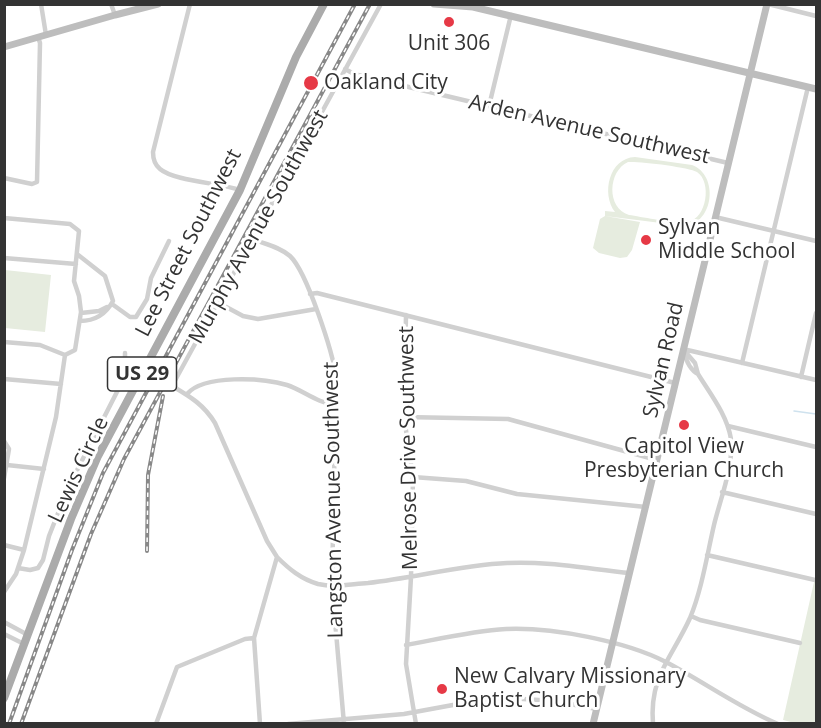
<!DOCTYPE html>
<html>
<head>
<meta charset="utf-8">
<style>
	body { margin:0 }
	#map { position:relative; width:821px; height:728px; overflow:hidden; background:#fff; font-family:"Open Sans",sans-serif }
	canvas { display:block }
	.frame { position:absolute; inset:0; border:6px solid #333; pointer-events:none }
</style>
</head>
<body>
<div id="map">
<canvas width="821" height="728"></canvas>
<div class="frame"></div>
</div>
<script>
const context = document.querySelector('canvas').getContext('2d');
context.lineJoin = 'round';
function fill(path, color) { context.fillStyle = color; context.fill(path, 'evenodd'); }
function trace(path, color, width, dash) { context.strokeStyle = color; context.lineWidth = width; context.lineCap = dash ? 'butt' : 'round'; context.setLineDash(dash || []); context.stroke(path); }
function write(font, color, halo, rows, align = 'center') {
  context.font = font + ' "Open Sans",sans-serif'; context.lineWidth = 6; context.setLineDash([]); context.textBaseline = 'middle'; context.strokeStyle = halo; context.fillStyle = color; for (const [text, x, y, turn = 0] of rows) {
    context.save(); context.translate(x, y); context.rotate((+turn || 0) * Math.PI / 180); context.textAlign = isNaN(turn) ? turn : align; if (halo) context.strokeText(text, 0, 0); context.fillText(text, 0, 0); context.restore();
  }
}
fill(new Path2D(`
	M 635,157 L 692,165 C 719,175 714,223 685,226 L 605,216 L 640,222 L 632,250 L 627,257 L 620,258 L 599,253 L 593,248 L 600,219 L 605,216 L 605,211 L 615,212 C 601,194 609,158 635,157 ZM 628,162 C 638,161 689,167 697,172 C 712,182 707,218 688,222 C 675,224 643,217 629,215 C 606,208 608,171 628,162 Z
	M 5,270 L 51,275 L 45,332 L 5,328 Z
	M 816,573 L 816,723 L 795,723 L 783,720 Z`), '#e6ecdf');
trace(new Path2D(`
	M 794,411 L 816,414`), '#cfe2ee', 1.5);
trace(new Path2D(`
	M 41,4 L 46,35
	M 111,4 L 115,15
	M 190,4 L 153,152 C 153,158 155,165 160,169 C 174,181 220,183 240,190
	M 768,4 L 816,16
	M 345,69 L 354,74 L 728,163
	M 489,106 L 511,15
	M 4,178 L 32,184 L 37,182 L 40,43 L 38,37
	M 715,217 L 816,241
	M 4,218 L 70,224 L 79,231 L 74,281 L 79,296 L 81,312 L 75,350 L 65,355
	M 252,239 C 265,244 280,247 290,256 C 307,272 333,353 336,377 L 332,586 L 344,724
	M 77,254 L 105,276 L 113,301 C 106,314 95,321 80,321
	M 4,258 L 76,264
	M 310,294 L 317,293 L 675,383
	M 217,302 L 243,316 L 258,319 L 316,309
	M 112,304 L 130,317 L 136,317 L 147,299 L 151,278 L 169,241
	M 81,313 L 99,311 L 107,307
	M 406,315 L 404,417 L 413,477 L 411,577 L 406,664 L 416,724
	M 4,342 L 40,345 L 65,355
	M 683,349 L 816,380
	M 683,349 L 695,363 L 698,374
	M 742,363 L 808,87
	M 801,377 L 816,313
	M 4,379 L 61,384
	M 187,394 C 204,374 263,378 287,385 C 303,390 318,404 335,404
	M 404,417 L 508,419 L 657,460
	M 728,426 L 816,447
	M 4,441 L 9,449 L 4,478
	M 7,465 L 44,469
	M 413,477 L 466,481 L 517,494 L 646,507
	M 722,492 L 816,514
	M 4,545 L 24,550
	M 707,555 L 815,580
	M 277,557 C 289,569 301,579 318,584 C 335,588 351,584 368,583 C 415,578 460,565 507,563 C 548,561 589,569 630,573
	M 18,568 L 30,570 L 38,568 L 43,560 L 49,536 L 68,488 L 121,384 L 125,373 L 125,353
	M 4,592 L 16,574 L 24,550 L 56,417 L 65,355
	M 691,616 L 700,620 L 800,643
	M 4,622 L 28,635
	M 4,634 L 24,644
	M 406,645 C 439,639 472,631 506,629 C 552,627 625,641 666,662 C 704,682 738,707 778,724
	M 156,724 L 177,667 L 245,639 L 254,638
	M 260,724 L 254,638 L 277,557 L 267,541 L 215,423 C 204,405 191,397 172,386 L 381,4
	M 288,724 L 404,714 L 480,700 L 508,698 L 554,701 L 597,709
	M 653,724 C 649,676 672,658 690,618 C 702,589 707,555 714,525 C 720,500 734,465 731,439 C 727,415 711,395 698,374 C 690,370 686,360 684,352`), '#d0d0d0', 4.5);
trace(new Path2D(`
	M 434,4 L 473,7 L 816,89
	M 4,47 L 115,15 L 158,4
	M 593,724 L 767,4`), '#bdbdbd', 7);
trace(new Path2D(`
	M 4,698 L 71,519 L 98,456 L 240,190 L 296,57 L 324,4`), '#ababab', 8);
const rail = new Path2D(`
	M 147,551 L 148,475 L 163,396
	M 9,724 L 72,550 L 103,473 L 355,4
	M 21,724 L 91,534 L 124,459 L 370,4`);
trace(rail, '#888', 4);
trace(rail, '#fff', 1.5, [4.5]);
for (const [x, y, r, color] of [
	[449,22,6,"#e63946"],
	[311,83,8,"#e63946"],
	[646,240,6,"#e63946"],
	[684,425,6,"#e63946"],
	[442,689,6,"#e63946"]
]) { const dot = new Path2D(); dot.arc(x, y, r, 0, 2 * Math.PI); context.fillStyle = color; context.fill(dot); trace(dot, '#fff', 2); }
for (const [x, y, w] of [
	[142,374,69]
]) { const box = new Path2D(); box.roundRect(x - w / 2, y - 17, w, 34, 4.5); context.fillStyle = '#fff'; context.fill(box); trace(box, '#333', 1.5); }
write('bold 20px', '#333', null, [
	["US 29",142,374]
]);
write('21px', '#333', '#fff', [
	["Unit 306",449,44,"center"],
	["Oakland City",324,83],
	["Sylvan",658,228],
	["Middle School",658,252],
	["Capitol View",684,447,"center"],
	["Presbyterian Church",684,471,"center"],
	["New Calvary Missionary",454,677],
	["Baptist Church",454,701]
], 'left');
write('21px', '#333', '#fff', [
	["Arden Avenue Southwest",589,130,13],
	["Murphy Avenue Southwest",259,227,-61],
	["Lee Street Southwest",189,243,-63],
	["Sylvan Road",664,360,-77],
	["Melrose Drive Southwest",409,448,-91],
	["Lewis Circle",79,470,-65],
	["Langston Avenue Southwest",334,500,-91]
]);
</script>
</body>
</html>
